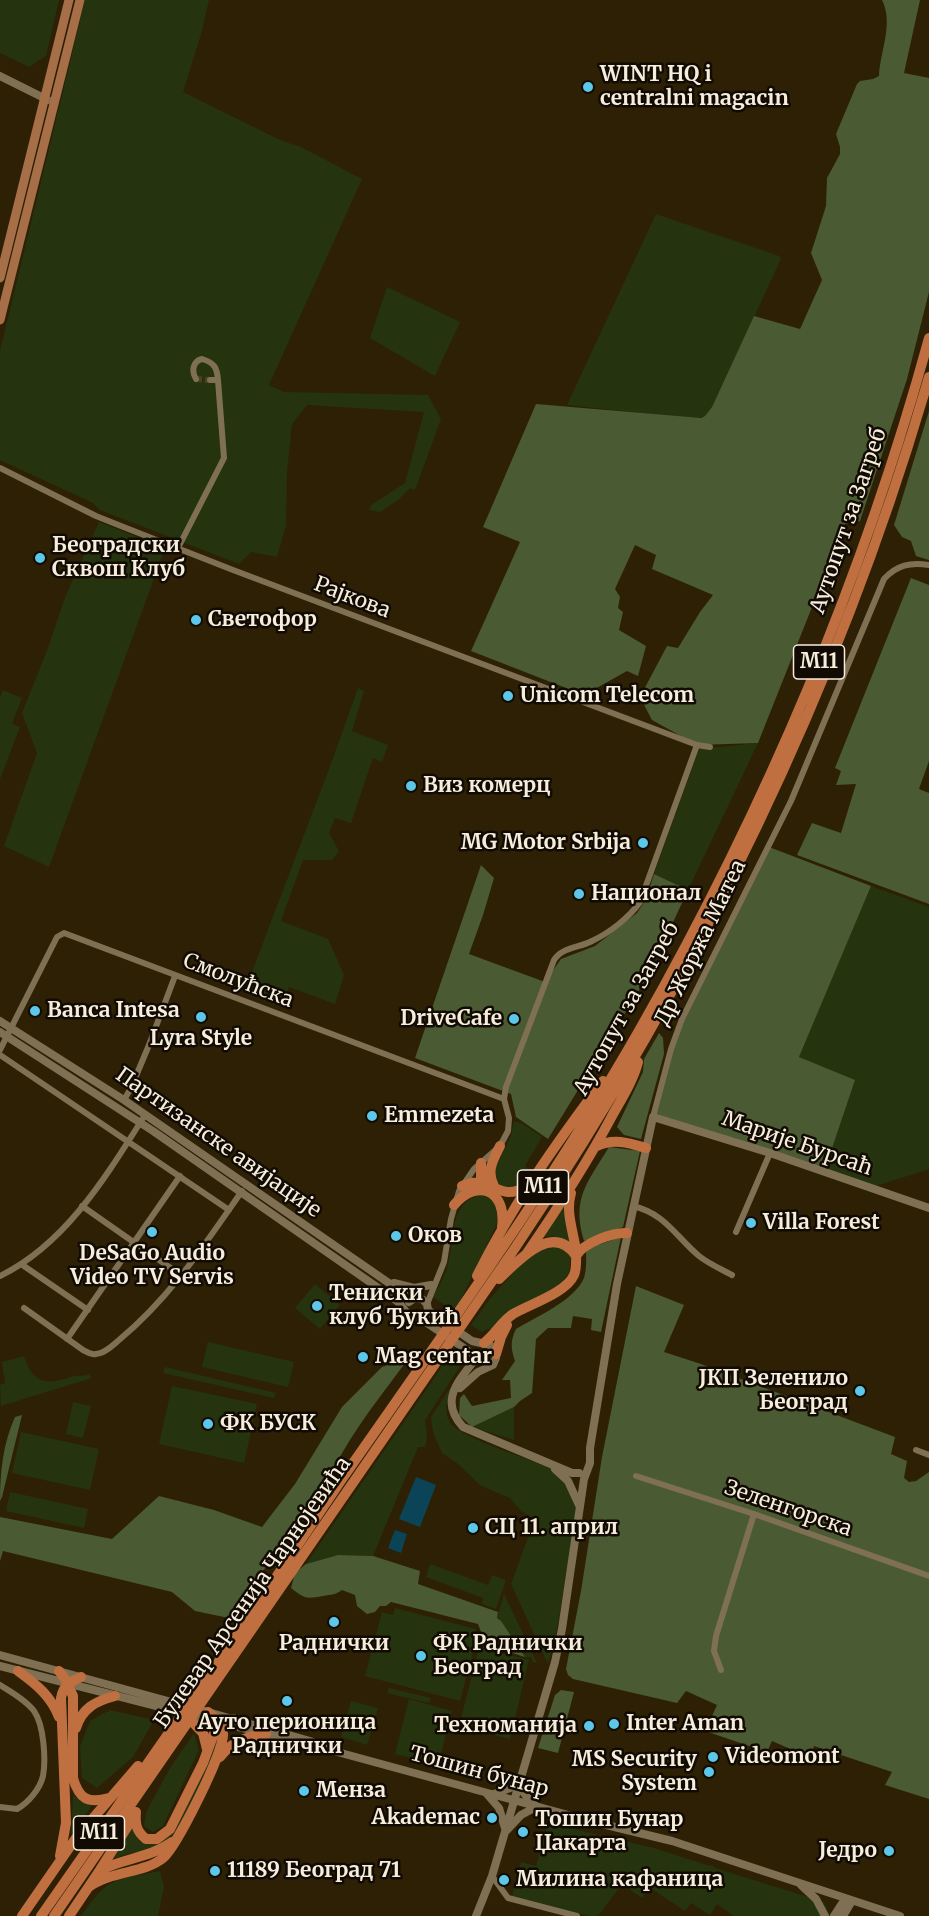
<!DOCTYPE html>
<html>
<head>
<meta charset="utf-8">
<style>
	body { margin:0 }
	canvas { display:block; background:#2d2005 }
</style>
</head>
<body>
<canvas width="929" height="1916"></canvas>
<script>
const context = document.querySelector('canvas').getContext('2d');
context.lineJoin = 'round';
function fill(path, color) { context.fillStyle = color; context.fill(path, 'evenodd'); }
function trace(path, color, width, dash) { context.strokeStyle = color; context.lineWidth = width; context.lineCap = dash ? 'butt' : 'round'; context.setLineDash(dash || []); context.stroke(path); }
function write(font, color, halo, rows, align = 'center') {
  context.font = font + ' Merriweather,serif'; context.lineWidth = 5; context.setLineDash([]); context.textBaseline = 'middle'; context.strokeStyle = halo; context.fillStyle = color; for (const [text, x, y, turn = 0] of rows) {
    context.save(); context.translate(x, y); context.rotate((+turn || 0) * Math.PI / 180); context.textAlign = isNaN(turn) ? turn : align; if (halo) context.strokeText(text, 0, 0); context.fillText(text, 0, 0); context.restore();
  }
}
fill(new Path2D(`
	M 0,0 L 59,0 L 46,56 L 29,67 L 0,53 Z
	M 85,0 L 209,0 L 201,34 L 183,92 L 280,140 L 303,148 L 362,179 L 269,385 L 284,392 L 428,395 L 441,419 L 415,490 L 410,488 L 398,500 L 380,512 L 369,510 L 371,505 L 405,483 L 424,412 L 307,405 L 292,424 L 287,471 L 286,525 L 277,557 L 251,552 L 239,564 L 100,510 L 93,503 L 0,460 L 0,351 Z
	M 656,214 L 779,256 L 781,259 L 712,407 L 705,416 L 695,419 L 567,405 Z
	M 387,287 L 460,322 L 435,376 L 370,338 Z
	M 99,522 L 165,548 L 49,867 L 4,846 L 37,753 L 22,713 L 48,648 L 66,595 Z
	M 358,688 L 364,691 L 352,731 L 388,745 L 382,762 L 373,758 L 351,823 L 335,818 L 329,833 L 339,851 L 332,860 L 303,860 L 281,921 L 328,939 L 344,975 L 335,1004 L 289,987 L 282,1007 L 244,993 L 332,761 Z
	M 3,690 L 22,698 L 12,724 L 20,727 L 0,779 L 0,698 Z
	M 758,743 L 688,890 L 654,874 L 699,749 Z
	M 871,886 L 929,907 L 929,1169 L 876,1186 L 825,1169 L 799,1057 Z
	M 514,1121 L 523,1124 L 542,1137 L 525,1166 L 531,1172 C 520,1185 516,1191 498,1186 L 494,1179 L 496,1167 L 511,1136 Z
	M 483,1194 L 492,1197 L 499,1214 L 496,1226 L 455,1312 L 433,1297 C 438,1288 444,1278 447,1268 C 456,1240 447,1201 483,1194 Z
	M 564,1205 L 566,1226 L 573,1247 C 564,1236 553,1235 539,1238 Z
	M 554,1245 L 564,1248 L 571,1256 L 569,1273 L 558,1287 L 493,1329 L 487,1329 L 482,1332 L 471,1325 L 489,1300 L 528,1256 Z
	M 315,1284 L 340,1305 L 320,1329 L 295,1308 Z
	M 208,1342 L 294,1362 L 288,1387 L 202,1367 Z
	M 24,1356 C 31,1378 41,1386 65,1379 C 69,1378 71,1376 75,1376 C 80,1375 83,1377 89,1374 L 92,1378 L 1,1406 L 0,1385 L 5,1383 L 2,1362 Z
	M 448,1358 L 461,1365 L 425,1420 L 427,1438 L 425,1447 L 418,1447 L 373,1556 L 338,1555 L 306,1564 Z
	M 165,1367 L 276,1393 L 274,1398 L 163,1373 Z
	M 172,1386 L 257,1404 L 244,1463 L 159,1444 Z
	M 450,1388 C 447,1401 443,1414 452,1425 C 465,1439 532,1460 553,1469 L 561,1476 L 575,1496 L 577,1511 L 556,1635 L 548,1664 L 511,1584 L 529,1535 L 532,1528 L 537,1525 L 533,1518 L 521,1511 L 510,1498 L 481,1486 L 457,1463 L 442,1453 L 433,1432 L 431,1417 Z
	M 73,1402 L 91,1406 L 83,1438 L 66,1434 Z
	M 514,1407 L 514,1440 L 472,1427 Z
	M 21,1432 L 99,1449 L 90,1490 L 12,1473 Z
	M 10,1492 L 88,1509 L 84,1528 L 6,1511 Z
	M 430,1564 L 488,1585 L 492,1575 L 506,1580 L 496,1609 L 482,1604 L 483,1598 L 426,1577 Z
	M 504,1594 L 537,1663 L 533,1662 L 531,1657 L 525,1657 L 497,1618 Z
	M 395,1608 L 476,1629 L 474,1636 L 477,1637 L 460,1701 L 365,1676 L 382,1612 L 393,1615 Z
	M 479,1648 L 529,1660 L 510,1739 L 459,1726 Z
	M 389,1688 L 431,1698 L 429,1703 L 387,1693 Z
	M 409,1699 L 452,1711 L 438,1765 L 395,1754 Z
	M 351,1701 L 378,1708 L 367,1745 L 341,1737 Z
	M 110,1710 L 154,1720 L 133,1757 L 97,1788 L 82,1778 L 80,1746 L 90,1721 Z
	M 194,1733 L 199,1750 L 163,1826 L 153,1832 L 144,1826 L 146,1812 L 170,1768 Z
	M 216,1736 L 221,1737 C 209,1763 186,1830 163,1844 C 148,1853 129,1851 114,1859 L 133,1826 L 137,1831 L 160,1841 Z
	M 73,1795 L 92,1806 L 71,1834 Z
	M 548,1823 L 654,1848 L 710,1866 L 712,1865 L 715,1868 L 824,1902 L 830,1915 L 829,1916 L 734,1916 L 717,1904 L 710,1915 L 691,1903 L 685,1911 L 649,1887 L 642,1898 L 622,1884 L 598,1916 L 589,1916 L 512,1896 L 521,1862 L 536,1866 Z
	M 160,1871 L 164,1887 L 158,1916 L 81,1916 C 109,1876 114,1880 160,1871 Z`), '#25330e');
fill(new Path2D(`
	M 882,0 L 920,0 L 904,73 L 929,78 L 929,292 L 907,379 L 860,521 L 845,524 L 758,743 L 697,745 L 652,720 L 640,697 L 667,646 L 678,648 L 700,612 L 713,595 L 652,569 L 656,555 L 635,545 L 615,589 L 620,597 L 618,608 L 623,612 L 619,630 L 646,646 L 638,676 L 627,671 L 584,695 L 471,651 L 520,542 L 483,527 L 536,404 L 701,418 L 705,416 L 712,407 L 754,316 L 800,329 L 822,280 L 811,253 L 826,206 L 827,178 L 840,154 L 840,147 L 836,134 L 857,84 L 860,81 L 873,79 L 879,76 C 880,51 894,24 882,0 Z
	M 929,411 L 929,560 L 916,556 L 911,541 L 902,537 L 894,525 Z
	M 911,578 L 929,585 L 929,761 L 919,789 L 929,793 L 929,904 L 797,855 L 812,823 L 841,833 L 856,784 L 836,785 L 841,771 L 835,768 Z
	M 769,847 L 871,886 L 799,1057 L 855,1080 L 825,1169 L 653,1117 L 676,1033 Z
	M 481,865 L 494,878 L 483,915 L 469,954 L 545,982 L 561,959 L 595,946 L 637,913 L 646,899 L 654,874 L 688,890 L 649,974 L 548,1139 L 516,1117 L 511,1094 L 415,1058 Z
	M 659,1033 L 663,1038 L 664,1054 L 641,1139 L 624,1135 L 617,1127 L 643,1072 L 644,1059 Z
	M 609,1147 L 640,1151 L 623,1227 L 584,1241 C 571,1198 588,1182 609,1147 Z
	M 621,1237 L 601,1332 L 591,1330 L 592,1319 L 573,1316 L 571,1328 L 548,1328 L 536,1339 L 532,1393 L 520,1401 L 514,1407 L 472,1427 L 459,1415 L 460,1398 L 464,1394 L 472,1406 L 511,1398 L 510,1380 L 502,1380 L 515,1361 C 511,1349 510,1341 516,1329 C 536,1317 575,1300 584,1278 C 587,1268 586,1259 586,1249 Z
	M 636,1286 L 684,1305 L 664,1352 L 701,1364 L 895,1437 L 891,1454 L 907,1461 L 904,1478 L 909,1482 L 916,1481 L 929,1472 L 929,1799 L 885,1785 L 892,1772 L 814,1746 L 811,1758 L 772,1741 L 767,1752 L 705,1731 L 717,1705 L 686,1691 L 677,1703 L 573,1679 L 568,1675 L 566,1669 L 581,1591 L 602,1457 Z
	M 398,1362 L 405,1363 C 379,1399 345,1440 329,1480 L 229,1618 L 195,1611 L 172,1592 L 3,1551 L 0,1561 L 0,1517 L 112,1539 L 159,1496 L 214,1510 L 262,1527 L 295,1484 L 342,1407 L 382,1367 Z
	M 22,1415 L 2,1497 L 0,1501 C 0,1473 3,1443 15,1417 Z
	M 338,1555 L 373,1556 L 420,1571 L 418,1584 L 498,1612 L 497,1618 L 501,1621 L 525,1657 L 486,1645 L 478,1624 L 391,1602 L 386,1606 L 380,1606 L 375,1612 L 367,1614 L 357,1606 L 355,1595 L 342,1590 C 333,1596 332,1594 323,1596 C 306,1599 305,1599 291,1588 L 295,1573 L 306,1564 Z
	M 561,1690 L 574,1692 L 558,1753 L 538,1748 L 555,1695 Z`), '#4a5a32');
fill(new Path2D(`
	M 416,1477 L 436,1485 L 420,1527 L 399,1519 Z
	M 395,1530 L 407,1534 L 401,1553 L 388,1548 Z`), '#0b4357');
trace(new Path2D(`
	M 196,379 L 210,380`), '#4b3f25', 6, [6, 3]);
trace(new Path2D(`
	M 196,379 C 191,371 193,361 202,359 C 215,363 217,368 218,380 L 210,380
	M 0,468 L 96,516 L 121,526 L 233,570 L 697,745 L 710,747
	M 178,548 L 224,458 L 218,380
	M 0,1050 L 57,937 L 64,933 L 504,1099
	M 0,1055 L 229,1210
	M 124,1100 L 131,1088 L 149,1045 L 175,976
	M 653,1117 L 671,1049 L 682,1019 L 791,801 L 884,579 C 897,565 910,562 929,565
	M 82,1206 L 182,1276
	M 633,1206 C 666,1214 676,1237 699,1256 C 709,1264 721,1269 732,1275
	M 736,1232 L 770,1153
	M 21,1264 L 88,1310
	M 0,1276 C 66,1244 107,1175 145,1115
	M 427,1304 L 444,1262 L 451,1219 L 459,1191 L 474,1169 L 500,1146 L 508,1131 L 509,1118 L 504,1099 L 506,1087 L 554,960 C 562,947 579,948 592,941 C 609,933 629,918 640,902 L 697,745
	M 24,1308 L 83,1350 C 87,1352 91,1355 96,1354 C 104,1354 113,1345 119,1340 C 170,1298 205,1244 242,1191
	M 67,1339 L 180,1176
	M 916,1450 L 929,1455
	M 636,1476 L 754,1514 L 929,1576
	M 721,1670 L 714,1651 L 716,1636 L 754,1514
	M 0,1685 C 11,1692 26,1700 34,1711 C 44,1725 46,1760 43,1776 C 40,1789 28,1803 17,1809 L 0,1807
	M 492,1876 L 508,1898 L 577,1916`), '#7f7053', 6);
trace(new Path2D(`
	M 0,76 L 48,100
	M 0,1021 L 124,1100 L 412,1299
	M 0,1032 L 153,1131 L 397,1301 C 405,1308 408,1320 421,1319 L 467,1350 L 472,1358
	M 394,1283 L 414,1288 L 431,1285
	M 409,1302 L 415,1298 L 422,1299 L 427,1304 L 428,1310 L 437,1317 L 472,1341 L 490,1345 L 495,1350 L 496,1358 L 493,1365 L 478,1372 L 460,1388
	M 473,1362 C 456,1384 440,1402 463,1427 L 572,1473 L 579,1473
	M 555,1469 L 568,1481 L 579,1505
	M 0,1655 L 208,1712 L 310,1741 L 330,1750 L 594,1822 L 672,1841 L 900,1916
	M 0,1666 L 266,1734 L 308,1747 L 320,1748
	M 518,1785 L 527,1797 L 535,1805
	M 486,1793 L 499,1808 L 505,1828
	M 494,1794 L 518,1785
	M 507,1830 L 521,1815 L 536,1807
	M 801,1885 L 816,1899 L 825,1916
	M 476,1916 L 492,1876 L 555,1662 L 562,1629 L 584,1479 L 590,1463 L 590,1448 L 617,1284 L 653,1117 L 770,1153 L 929,1208
	M 834,1916 L 845,1899
	M 843,1916 L 852,1901`), '#7f7053', 8);
trace(new Path2D(`
	M 0,278 L 69,0
	M 0,320 L 80,0`), '#a66f48', 9);
trace(new Path2D(`
	M 597,1146 C 614,1138 629,1143 646,1148
	M 481,1163 L 481,1177 L 484,1186
	M 462,1186 C 493,1172 497,1205 527,1186
	M 494,1186 C 486,1171 493,1160 500,1146
	M 454,1205 C 478,1177 507,1191 502,1227
	M 527,1253 C 558,1208 586,1165 612,1116 C 622,1098 633,1081 638,1062
	M 576,1256 C 583,1243 613,1232 627,1233
	M 477,1276 C 511,1207 557,1142 603,1081
	M 499,1279 C 518,1261 553,1221 576,1256
	M 484,1343 C 495,1335 501,1322 513,1314 C 530,1304 566,1293 574,1275 C 577,1268 576,1259 576,1252 C 574,1232 565,1213 571,1193
	M 496,1354 L 501,1337 L 507,1325
	M 18,1671 C 36,1684 51,1696 59,1717
	M 59,1671 L 65,1679 L 73,1696 L 73,1778 C 79,1799 88,1804 109,1798
	M 186,1715 L 203,1733 L 207,1749
	M 76,1728 C 82,1708 96,1701 115,1696
	M 220,1757 C 232,1741 246,1737 266,1734
	M 136,1812 C 135,1824 136,1831 146,1839 L 157,1839 L 170,1829 L 203,1763 L 216,1728 L 220,1723 L 234,1719
	M 60,1856 L 66,1823 L 61,1698 C 63,1686 70,1682 81,1677
	M 101,1870 C 124,1858 150,1858 172,1842
	M 90,1886 C 112,1871 145,1873 163,1858 C 177,1846 224,1752 223,1734 C 222,1723 216,1719 208,1712
	M 22,1916 L 76,1838 L 138,1766
	M 41,1916 C 107,1821 174,1726 240,1631 C 274,1580 308,1529 342,1479 C 445,1331 551,1185 640,1029 C 764,811 863,579 929,338
	M 54,1916 L 515,1248 C 695,980 839,688 929,377
	M 69,1916 L 100,1870 L 134,1816`), '#c06f41', 10);
for (const [x, y, r, color] of [
	[588,87,6,"#5cc7e8"],
	[40,558,6,"#5cc7e8"],
	[196,620,6,"#5cc7e8"],
	[508,696,6,"#5cc7e8"],
	[411,786,6,"#5cc7e8"],
	[643,843,6,"#5cc7e8"],
	[579,894,6,"#5cc7e8"],
	[35,1011,6,"#5cc7e8"],
	[201,1017,6,"#5cc7e8"],
	[514,1019,6,"#5cc7e8"],
	[372,1116,6,"#5cc7e8"],
	[751,1223,6,"#5cc7e8"],
	[152,1232,6,"#5cc7e8"],
	[396,1236,6,"#5cc7e8"],
	[317,1306,6,"#5cc7e8"],
	[363,1357,6,"#5cc7e8"],
	[860,1391,6,"#5cc7e8"],
	[208,1424,6,"#5cc7e8"],
	[473,1528,6,"#5cc7e8"],
	[334,1622,6,"#5cc7e8"],
	[421,1656,6,"#5cc7e8"],
	[287,1701,6,"#5cc7e8"],
	[614,1724,6,"#5cc7e8"],
	[589,1726,6,"#5cc7e8"],
	[713,1757,6,"#5cc7e8"],
	[709,1772,6,"#5cc7e8"],
	[304,1791,6,"#5cc7e8"],
	[492,1818,6,"#5cc7e8"],
	[523,1832,6,"#5cc7e8"],
	[889,1851,6,"#5cc7e8"],
	[215,1871,6,"#5cc7e8"],
	[504,1880,6,"#5cc7e8"]
]) { const dot = new Path2D(); dot.arc(x, y, r, 0, 2 * Math.PI); context.fillStyle = color; context.fill(dot); trace(dot, '#110b03', 2); }
for (const [x, y, w] of [
	[819,662,51],
	[543,1187,51],
	[99,1833,51]
]) { const box = new Path2D(); box.roundRect(x - w / 2, y - 17, w, 34, 4.5); context.fillStyle = '#110b03'; context.fill(box); trace(box, '#f6eddd', 1.5); }
write('bold 20px', '#f6eddd', null, [
	["M11",819,662],
	["M11",543,1187],
	["M11",99,1833]
]);
write('bold 21px', '#f6eddd', '#110b03', [
	["WINT HQ i",600,75],
	["centralni magacin",600,99],
	["Београдски",52,546],
	["Сквош Клуб",52,570],
	["Светофор",208,620],
	["Unicom Telecom",520,696],
	["Виз комерц",423,786],
	["MG Motor Srbija",631,843,"right"],
	["Национал",591,894],
	["Banca Intesa",47,1011],
	["DriveCafe",502,1019,"right"],
	["Lyra Style",201,1039,"center"],
	["Emmezeta",384,1116],
	["Villa Forest",763,1223],
	["Оков",408,1236],
	["DeSaGo Audio",152,1254,"center"],
	["Video TV Servis",152,1278,"center"],
	["Тениски",329,1294],
	["клуб Ђукић",329,1318],
	["Mag centar",375,1357],
	["ЈКП Зеленило",848,1379,"right"],
	["Београд",848,1403,"right"],
	["ФК БУСК",220,1424],
	["СЦ 11. април",485,1528],
	["Раднички",334,1644,"center"],
	["ФК Раднички",433,1644],
	["Београд",433,1668],
	["Ауто перионица",287,1723,"center"],
	["Раднички",287,1747,"center"],
	["Inter Aman",626,1724],
	["Техноманија",577,1726,"right"],
	["Videomont",725,1757],
	["MS Security",697,1760,"right"],
	["System",697,1784,"right"],
	["Менза",316,1791],
	["Akademac",480,1818,"right"],
	["Тошин Бунар",535,1820],
	["Џакарта",535,1844],
	["Једро",877,1851,"right"],
	["11189 Београд 71",227,1871],
	["Милина кафаница",516,1880]
], 'left');
write('21px', '#f6eddd', '#110b03', [
	["Аутопут за Загреб",849,521,-71],
	["Рајкова",352,598,21],
	["Др Жоржа Матеа",701,943,-64],
	["Смолућска",238,981,21],
	["Аутопут за Загреб",627,1009,-61],
	["Партизанске авијације",218,1143,35],
	["Марије Бурсаћ",797,1144,19],
	["Зеленгорска",788,1509,19],
	["Булевар Арсенија Чарнојевића",253,1593,-55],
	["Тошин бунар",479,1772,15]
]);
</script>
</body>
</html>
